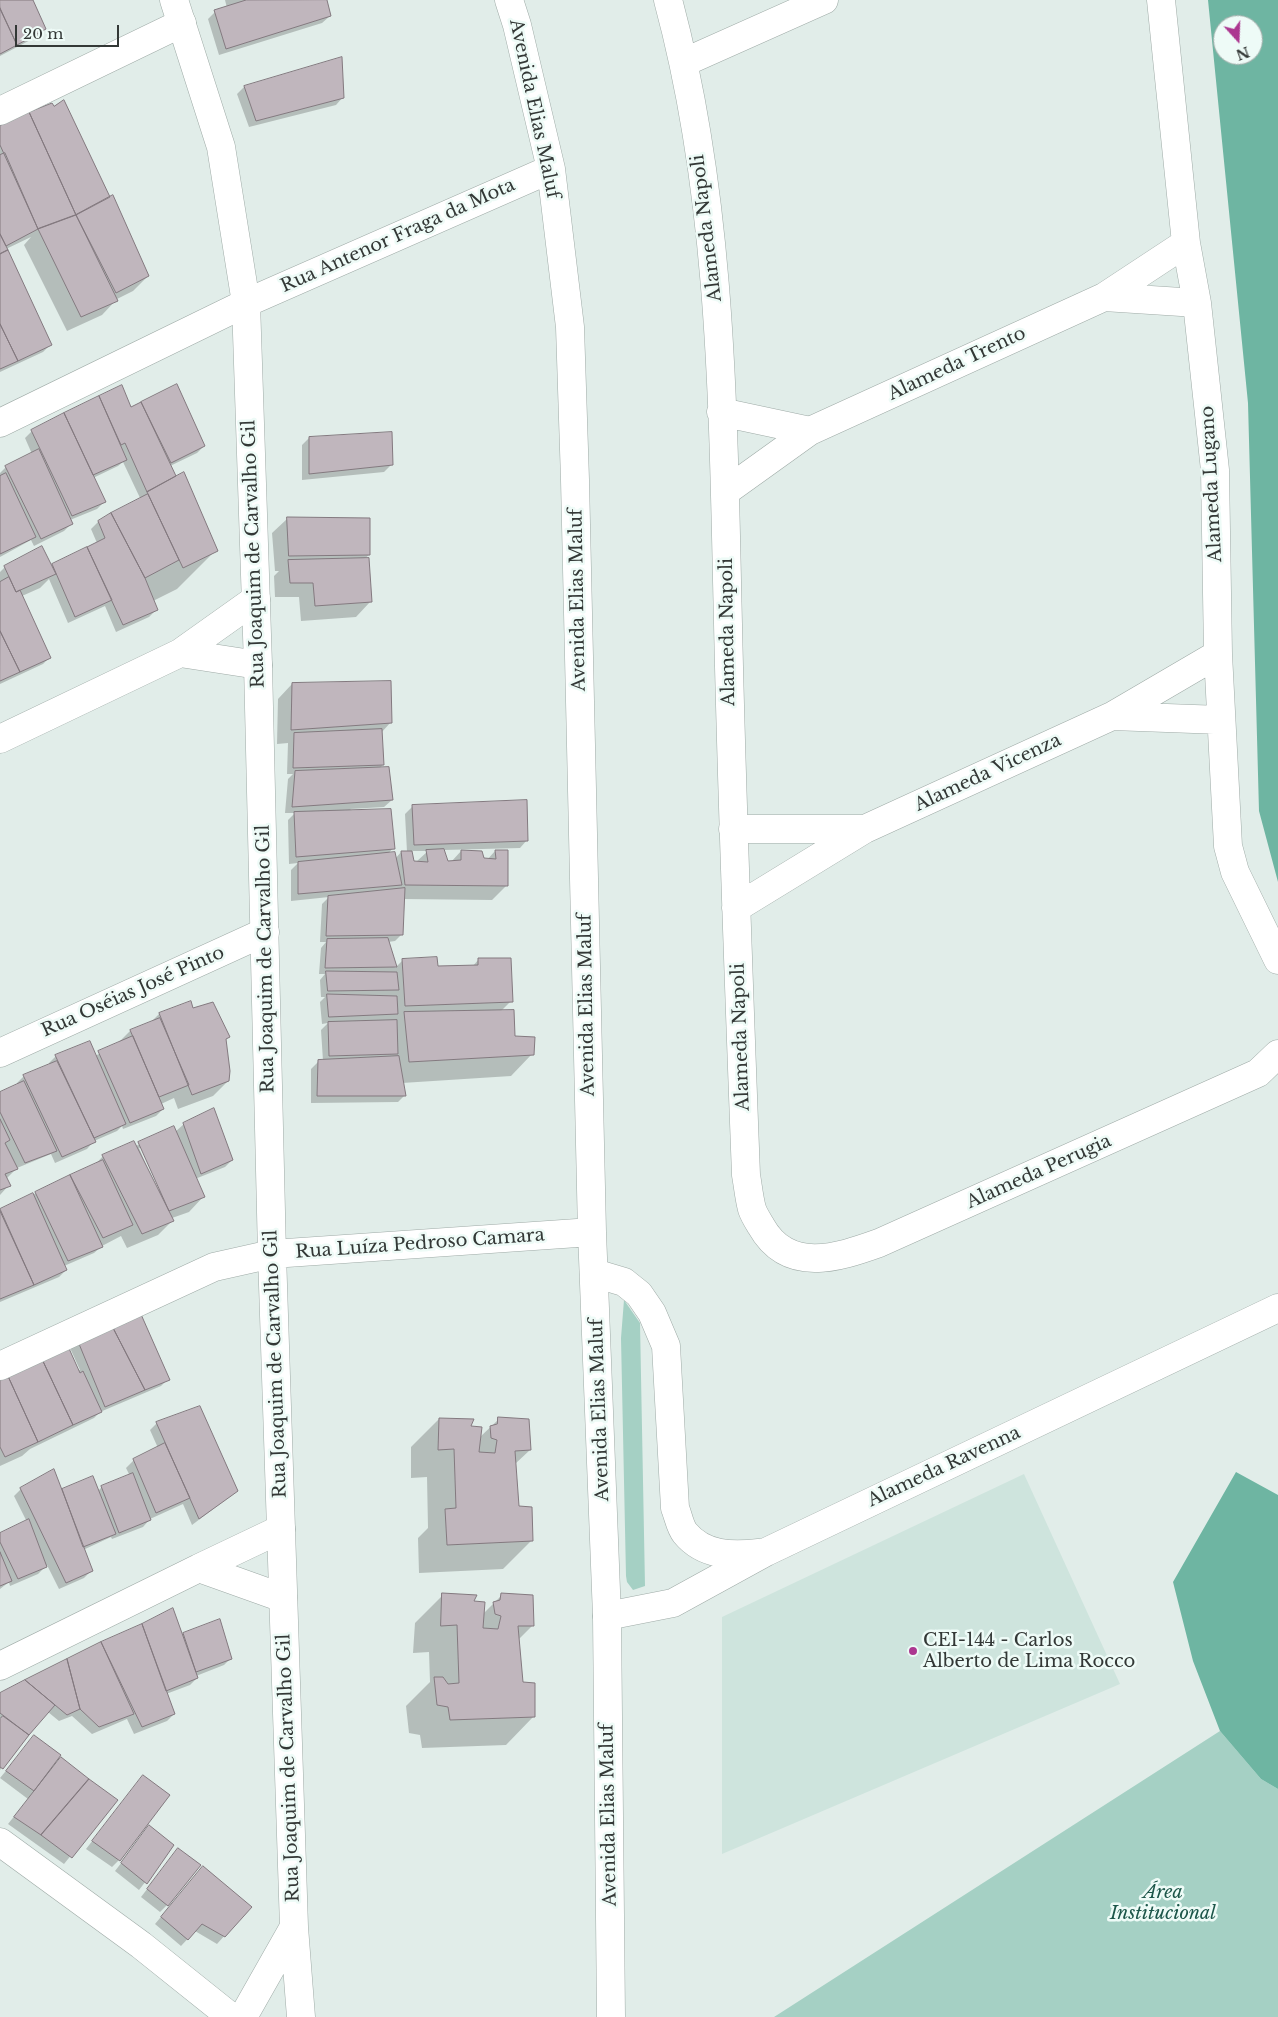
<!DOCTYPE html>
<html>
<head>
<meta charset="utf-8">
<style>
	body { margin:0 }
	#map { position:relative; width:1278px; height:2017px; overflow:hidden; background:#e1ede9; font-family:"Libre Baskerville",serif }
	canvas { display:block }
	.north { position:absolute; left:1213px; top:15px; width:50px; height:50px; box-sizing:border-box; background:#eefbf7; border:1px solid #a3adaa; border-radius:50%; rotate:160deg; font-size:14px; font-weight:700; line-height:20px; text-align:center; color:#333836 }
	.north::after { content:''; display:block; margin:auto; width:18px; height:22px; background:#ac3790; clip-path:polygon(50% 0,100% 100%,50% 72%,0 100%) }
	.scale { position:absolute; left:15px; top:25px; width:104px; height:22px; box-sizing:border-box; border:2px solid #333836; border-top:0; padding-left:6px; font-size:15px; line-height:18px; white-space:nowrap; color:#333836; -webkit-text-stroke:4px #eefbf7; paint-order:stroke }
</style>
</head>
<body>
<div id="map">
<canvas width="1278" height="2017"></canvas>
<div class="north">N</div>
<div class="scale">20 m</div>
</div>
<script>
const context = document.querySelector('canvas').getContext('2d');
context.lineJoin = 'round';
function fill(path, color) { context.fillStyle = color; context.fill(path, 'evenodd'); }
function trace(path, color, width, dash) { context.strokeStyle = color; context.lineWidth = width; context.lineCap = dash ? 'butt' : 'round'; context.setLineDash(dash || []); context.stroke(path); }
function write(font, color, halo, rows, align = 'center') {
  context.font = font + ' "Libre Baskerville",serif'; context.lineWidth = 5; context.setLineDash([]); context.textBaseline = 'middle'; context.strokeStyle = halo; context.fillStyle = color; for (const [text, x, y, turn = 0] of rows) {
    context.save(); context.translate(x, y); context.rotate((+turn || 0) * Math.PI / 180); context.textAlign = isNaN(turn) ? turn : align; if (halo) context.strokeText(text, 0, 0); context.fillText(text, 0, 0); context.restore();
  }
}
fill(new Path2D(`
	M 1024,1474 L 1120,1684 L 722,1854 L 722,1617 Z`), '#cee4dd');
fill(new Path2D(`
	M 624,1300 L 640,1323 L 645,1586 L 633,1590 L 627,1582 L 626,1576 L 621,1338 Z
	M 1220,1731 L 1261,1779 L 1278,1789 L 1278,2017 L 774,2017 Z`), '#a5d0c4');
fill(new Path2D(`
	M 1208,0 L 1278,0 L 1278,882 L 1259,811 L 1248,403 ZM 1223,25 L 1253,25 L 1253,55 L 1223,55 Z
	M 1236,1472 L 1278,1495 L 1278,1789 L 1261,1779 L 1220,1731 L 1193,1661 L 1173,1582 Z`), '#6eb5a2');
fill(new Path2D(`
	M 0,0 L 32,0 L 45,29 L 38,36 L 0,56 Z
	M 225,0 L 325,0 L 330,16 L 322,23 L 219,55 L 208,19 L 215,12 L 227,8 Z
	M 244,87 L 343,97 L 336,105 L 249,127 L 237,94 Z
	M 0,128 L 148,276 L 133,291 L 117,299 L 102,315 L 67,331 L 24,245 L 31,237 L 6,249 L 50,345 L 43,352 L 0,372 Z
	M 176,386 L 204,446 L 197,453 L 170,466 L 175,476 L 171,480 L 216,550 L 177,589 L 153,601 L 156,610 L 149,617 L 116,632 L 105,606 L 68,623 L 49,579 L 40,588 L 22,596 L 50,657 L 43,664 L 0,684 L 0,572 L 5,567 L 51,567 L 97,543 L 91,529 L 98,522 L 141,500 L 123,462 L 118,466 L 93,478 L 104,502 L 97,509 L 70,520 L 71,524 L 64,531 L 34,546 L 31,540 L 0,557 L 0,473 L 6,467 L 32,454 L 25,438 L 32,431 L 121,387 L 130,408 Z
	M 309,438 L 391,465 L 384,472 L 302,480 L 302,445 Z
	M 287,519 L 369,519 L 369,555 L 363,560 L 370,602 L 356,617 L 301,621 L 299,597 L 275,597 L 274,576 L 279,571 L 275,571 L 272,533 Z
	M 292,684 L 391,722 L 381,733 L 383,765 L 379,769 L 392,800 L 384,807 L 350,809 L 393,848 L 388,854 L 395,859 L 401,852 L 407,852 L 405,814 L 412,807 L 527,840 L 520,848 L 444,850 L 447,862 L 451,862 L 462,850 L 487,860 L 495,851 L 507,885 L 492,900 L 403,899 L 402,934 L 395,941 L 388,942 L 395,968 L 403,960 L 437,967 L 472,967 L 479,959 L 511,1001 L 501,1011 L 514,1038 L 532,1054 L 511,1076 L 402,1083 L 405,1095 L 398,1102 L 311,1103 L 311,1069 L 318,1062 L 323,1061 L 321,1030 L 328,1023 L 322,1024 L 320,1002 L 325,997 L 321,997 L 320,980 L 325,974 L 319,974 L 321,948 L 326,942 L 320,942 L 322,904 L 329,897 L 291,901 L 291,870 L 298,863 L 289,864 L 288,820 L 295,813 L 285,813 L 288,779 L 293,774 L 287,774 L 288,743 L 277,744 L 278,699 ZM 411,851 L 428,851 L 416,862 L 413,862 Z
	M 190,1003 L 192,1009 L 228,1037 L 225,1040 L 228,1081 L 213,1096 L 178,1109 L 174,1098 L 161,1104 L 163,1109 L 156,1116 L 123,1129 L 122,1126 L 117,1131 L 94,1141 L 87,1149 L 55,1163 L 51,1154 L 17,1168 L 6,1179 L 9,1185 L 0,1195 L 0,1093 L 18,1085 L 17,1083 L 24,1076 L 50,1066 L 49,1063 L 56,1056 L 95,1056 L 116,1045 L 130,1031 L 150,1023 L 159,1014 Z
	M 184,1124 L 232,1160 L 225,1167 L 195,1179 L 203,1197 L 189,1212 L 172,1218 L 173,1220 L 158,1235 L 127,1248 L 121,1236 L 102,1246 L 94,1253 L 64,1266 L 66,1270 L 59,1277 L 0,1302 L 0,1210 L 94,1166 L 103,1156 L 136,1146 L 173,1127 L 175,1132 ZM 139,1148 L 142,1148 L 160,1190 L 157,1191 Z
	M 77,1340 L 168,1379 L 161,1386 L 100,1412 L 94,1418 L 30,1449 L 22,1456 L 0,1466 L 0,1378 L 80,1370 L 70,1348 Z
	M 439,1419 L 469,1427 L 480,1437 L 499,1419 L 530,1450 L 515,1464 L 518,1508 L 531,1541 L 503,1569 L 419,1573 L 418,1538 L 428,1528 L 427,1477 L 411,1478 L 411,1447 Z
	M 157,1423 L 237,1491 L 192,1525 L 183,1504 L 150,1519 L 143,1527 L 112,1539 L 111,1537 L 83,1550 L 92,1570 L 84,1578 L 59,1589 L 47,1565 L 38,1574 L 10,1586 L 9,1582 L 0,1589 L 0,1534 L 27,1522 L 14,1496 L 21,1489 L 61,1491 L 92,1478 L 98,1491 L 102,1487 L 130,1476 L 126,1468 L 134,1460 L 158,1448 L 150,1430 Z
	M 443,1595 L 472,1602 L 483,1614 L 502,1595 L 533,1625 L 518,1640 L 521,1683 L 534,1716 L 506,1745 L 422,1748 L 420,1735 L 409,1733 L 406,1706 L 430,1682 L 429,1652 L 413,1653 L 415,1623 Z
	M 173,1610 L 182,1635 L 219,1620 L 231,1658 L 224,1665 L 196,1676 L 197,1678 L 190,1685 L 166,1694 L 174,1714 L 167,1721 L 134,1734 L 127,1719 L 92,1734 L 72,1716 L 59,1721 L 48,1712 L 0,1770 L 0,1695 Z
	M 34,1737 L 50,1770 L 61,1759 L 116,1800 L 64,1864 L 8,1824 L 28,1799 L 0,1778 Z
	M 143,1776 L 119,1860 L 112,1867 L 86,1849 Z
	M 149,1827 L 173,1846 L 139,1890 L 115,1871 Z
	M 178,1849 L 167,1905 L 160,1912 L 141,1897 Z
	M 196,1875 L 250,1907 L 217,1944 L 195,1931 L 181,1946 L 155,1924 Z`), '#0003');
const building = new Path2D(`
	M 0,0 L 33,0 L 46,29 L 17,45 L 0,9 Z
	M 327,0 L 331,16 L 226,49 L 214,10 L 246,0 Z
	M 0,8 L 17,45 L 0,54 Z
	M 342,57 L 344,98 L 256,121 L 244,86 Z
	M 64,100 L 110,197 L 76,215 L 29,112 L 52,103 L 54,106 Z
	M 29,112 L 76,215 L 38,229 L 0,145 L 0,126 Z
	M 5,153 L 38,229 L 6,246 L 0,234 L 0,155 Z
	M 113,195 L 149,276 L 116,293 L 76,215 Z
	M 76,215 L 118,301 L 81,317 L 38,229 Z
	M 0,234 L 8,250 L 0,254 Z
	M 8,250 L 52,345 L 18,361 L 0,324 L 0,254 Z
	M 0,324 L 18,361 L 0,369 Z
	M 177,384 L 205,446 L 171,463 L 141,402 Z
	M 122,385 L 131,407 L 141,402 L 176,476 L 147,492 L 125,443 L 121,445 L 99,396 Z
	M 99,396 L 127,460 L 93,475 L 64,413 Z
	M 64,413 L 106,502 L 72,516 L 31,430 Z
	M 392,432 L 393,465 L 309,474 L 309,437 Z
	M 39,449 L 73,524 L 41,539 L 5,466 Z
	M 184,472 L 218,551 L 183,568 L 147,492 Z
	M 6,473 L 36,537 L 0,554 L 0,476 Z
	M 148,494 L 179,560 L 145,578 L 111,513 Z
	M 111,513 L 145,578 L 158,610 L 123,625 L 87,547 L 105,538 L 98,521 Z
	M 287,517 L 370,518 L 370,555 L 289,556 Z
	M 42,546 L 56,574 L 16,592 L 4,566 Z
	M 87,547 L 112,600 L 75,617 L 52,564 Z
	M 369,558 L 372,602 L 315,606 L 313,583 L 290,583 L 288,560 Z
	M 9,577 L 16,592 L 20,590 L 51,658 L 20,672 L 0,631 L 0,582 Z
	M 0,631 L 20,672 L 0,681 Z
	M 391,681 L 392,723 L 291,730 L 292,683 Z
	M 382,729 L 384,765 L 293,768 L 294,733 Z
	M 389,767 L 393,800 L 292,807 L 295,771 Z
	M 527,800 L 528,841 L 414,845 L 412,805 Z
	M 391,809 L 395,849 L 296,857 L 294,812 Z
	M 444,849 L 448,861 L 461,860 L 461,850 L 482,851 L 484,858 L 496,859 L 495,850 L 508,850 L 508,886 L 405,885 L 401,851 L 412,851 L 414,861 L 428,862 L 426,850 Z
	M 395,852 L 402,885 L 298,894 L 298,862 Z
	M 405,888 L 403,935 L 326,936 L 328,896 Z
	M 388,938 L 397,967 L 325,968 L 327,939 Z
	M 437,957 L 438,966 L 478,965 L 478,958 L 511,958 L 513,1002 L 405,1006 L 402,959 Z
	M 326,971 L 397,972 L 399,990 L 328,991 Z
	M 327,994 L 397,996 L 398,1014 L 329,1017 Z
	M 191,1001 L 193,1008 L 213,1002 L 230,1037 L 226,1039 L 230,1071 L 229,1081 L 192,1095 L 159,1013 Z
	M 514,1010 L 515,1036 L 535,1037 L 534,1055 L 409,1062 L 404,1012 Z
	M 160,1018 L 189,1085 L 159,1097 L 130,1030 Z
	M 397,1020 L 398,1054 L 329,1056 L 328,1022 Z
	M 133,1036 L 164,1109 L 130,1123 L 98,1051 Z
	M 90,1041 L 126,1124 L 94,1138 L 55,1055 Z
	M 399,1056 L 406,1096 L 317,1096 L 318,1060 Z
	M 57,1061 L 96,1142 L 62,1157 L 23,1075 Z
	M 24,1081 L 57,1151 L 25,1163 L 0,1112 L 0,1092 Z
	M 214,1108 L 233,1160 L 201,1174 L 183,1123 Z
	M 0,1119 L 10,1140 L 5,1143 L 18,1169 L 5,1174 L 11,1186 L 0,1190 Z
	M 174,1126 L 205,1197 L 169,1211 L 138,1142 Z
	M 134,1141 L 174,1221 L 142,1234 L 102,1155 Z
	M 103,1160 L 133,1225 L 103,1238 L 70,1175 Z
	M 70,1175 L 103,1247 L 68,1261 L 35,1192 Z
	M 33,1193 L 67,1270 L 34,1285 L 0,1209 Z
	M 0,1211 L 34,1285 L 0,1299 Z
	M 140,1312 L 170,1380 L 145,1390 L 111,1324 Z
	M 111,1324 L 145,1390 L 105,1407 L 77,1339 Z
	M 67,1344 L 80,1373 L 83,1371 L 102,1412 L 73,1425 L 41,1357 Z
	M 41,1357 L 73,1425 L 38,1442 L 7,1374 Z
	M 7,1374 L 38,1442 L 5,1457 L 0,1447 L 0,1377 Z
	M 200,1406 L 238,1491 L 199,1519 L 156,1422 Z
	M 498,1417 L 529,1419 L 531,1450 L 515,1451 L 519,1506 L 532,1507 L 533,1541 L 447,1545 L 445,1509 L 456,1508 L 454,1449 L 438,1450 L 439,1418 L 474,1419 L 471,1426 L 482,1427 L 479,1452 L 495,1453 L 497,1440 L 491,1438 L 490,1426 L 497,1424 Z
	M 165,1443 L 190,1498 L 156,1513 L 133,1459 Z
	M 54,1469 L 93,1571 L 66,1583 L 20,1488 Z
	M 133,1473 L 151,1520 L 119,1533 L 101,1486 Z
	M 93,1476 L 116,1534 L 83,1547 L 62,1489 Z
	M 29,1519 L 47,1567 L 18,1579 L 0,1542 L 0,1533 Z
	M 0,1552 L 12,1581 L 0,1586 Z
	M 442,1593 L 477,1595 L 474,1601 L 485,1602 L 483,1628 L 498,1629 L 501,1616 L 495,1614 L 493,1602 L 500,1600 L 501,1593 L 533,1595 L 534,1626 L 518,1626 L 523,1682 L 535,1683 L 535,1717 L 450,1720 L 448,1707 L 437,1705 L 434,1677 L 443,1677 L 448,1684 L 459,1683 L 457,1625 L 441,1626 Z
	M 173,1608 L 198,1678 L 166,1691 L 142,1624 Z
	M 220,1619 L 232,1659 L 196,1672 L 183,1633 Z
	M 142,1624 L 175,1714 L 142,1727 L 101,1642 Z
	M 101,1642 L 134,1714 L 99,1727 L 80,1709 L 67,1659 Z
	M 67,1659 L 80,1709 L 67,1715 L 25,1680 Z
	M 25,1680 L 55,1705 L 29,1735 L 0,1713 L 0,1693 Z
	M 3,1716 L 29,1735 L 3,1769 L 0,1767 L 0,1719 Z
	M 34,1735 L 61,1755 L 34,1791 L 6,1771 Z
	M 61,1757 L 89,1779 L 41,1835 L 14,1817 Z
	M 143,1775 L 170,1795 L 120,1861 L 92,1841 Z
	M 89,1779 L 118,1800 L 72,1858 L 41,1835 Z
	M 149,1825 L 174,1845 L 147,1884 L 121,1863 Z
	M 178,1848 L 201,1865 L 168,1906 L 147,1889 Z
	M 203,1866 L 252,1907 L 225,1937 L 202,1924 L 188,1940 L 161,1917 Z`);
fill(building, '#c0b6bd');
trace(building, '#83797f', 1);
const minor = new Path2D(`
	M 668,0 C 723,203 723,415 728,624 C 732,808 739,991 746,1175 C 748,1186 749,1198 752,1209 C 754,1215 758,1221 761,1226 C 788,1274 837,1258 879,1243 L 1258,1073 L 1278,1054
	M 1161,0 L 1186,243 L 1197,303 L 1215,470 L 1218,654 L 1228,846 L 1235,872 L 1278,960
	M 685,62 L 824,0
	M 0,111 L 182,23
	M 1186,243 L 1104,297 L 1197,303
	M 721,412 L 810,431 L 725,492
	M 0,423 L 246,303
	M 810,431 L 1104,297
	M 256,599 L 180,653 L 258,665
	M 1218,654 L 1112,716 L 1221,720
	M 0,739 L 180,653
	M 733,829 L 865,829 L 736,908
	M 865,829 L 1112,716
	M 0,1053 L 265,932
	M 594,1273 L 624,1282 L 639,1294 L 652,1313 L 666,1346 L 675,1508 C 678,1515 680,1527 685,1533 C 704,1556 732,1556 759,1553
	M 0,1366 L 214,1267 L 272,1254
	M 281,1529 L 199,1568 L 283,1598
	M 607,1616 L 673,1603 L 766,1552 L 1278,1308
	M 0,1666 L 199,1568`);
const tertiary = new Path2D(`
	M 174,0 L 221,147 L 246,303 L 258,665 L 272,1254 L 294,1927
	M 509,0 L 517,25 L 551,169 L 570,327 L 575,480 L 592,1232 L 607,1616 L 611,2017
	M 246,303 L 551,169
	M 272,1254 L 592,1232
	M 0,1842 L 141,1945 L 231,2017
	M 243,2017 L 294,1927 L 301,2017`);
trace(minor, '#9eaaa6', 29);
trace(tertiary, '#9eaaa6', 29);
trace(minor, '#fff', 28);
trace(tertiary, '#fff', 28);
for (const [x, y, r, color] of [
	[913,1651,5,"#ac3790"]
]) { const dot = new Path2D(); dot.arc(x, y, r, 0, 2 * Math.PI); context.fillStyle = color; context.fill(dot); trace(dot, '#eefbf7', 2); }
write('18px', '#333836', '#eefbf7', [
	["Avenida Elias Maluf",534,109,78],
	["Alameda Napoli",707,228,-97],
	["Rua Antenor Fraga da Mota",398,236,-24],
	["Alameda Trento",957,364,-25],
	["Alameda Lugano",1212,484,-93],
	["Rua Joaquim de Carvalho Gil",254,554,-92],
	["Avenida Elias Maluf",578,600,-91],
	["Alameda Napoli",728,632,-91],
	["Alameda Vicenza",988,773,-25],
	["Rua Joaquim de Carvalho Gil",266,959,-91],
	["Rua Oséias José Pinto",133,992,-24],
	["Avenida Elias Maluf",587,1005,-91],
	["Alameda Napoli",741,1037,-92],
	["Alameda Perugia",1039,1172,-24],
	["Rua Luíza Pedroso Camara",420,1244,-4],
	["Rua Joaquim de Carvalho Gil",276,1364,-92],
	["Avenida Elias Maluf",600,1410,-92],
	["Alameda Ravenna",944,1467,-25],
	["Rua Joaquim de Carvalho Gil",289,1768,-92],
	["Avenida Elias Maluf",609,1815,-91]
]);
write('18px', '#333836', '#eefbf7', [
	["CEI-144 - Carlos",923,1641],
	["Alberto de Lima Rocco",923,1662]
], 'left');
write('italic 18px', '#1c5649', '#eefbf7', [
	["Área",1163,1893],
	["Institucional",1163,1914]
]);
</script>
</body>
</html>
